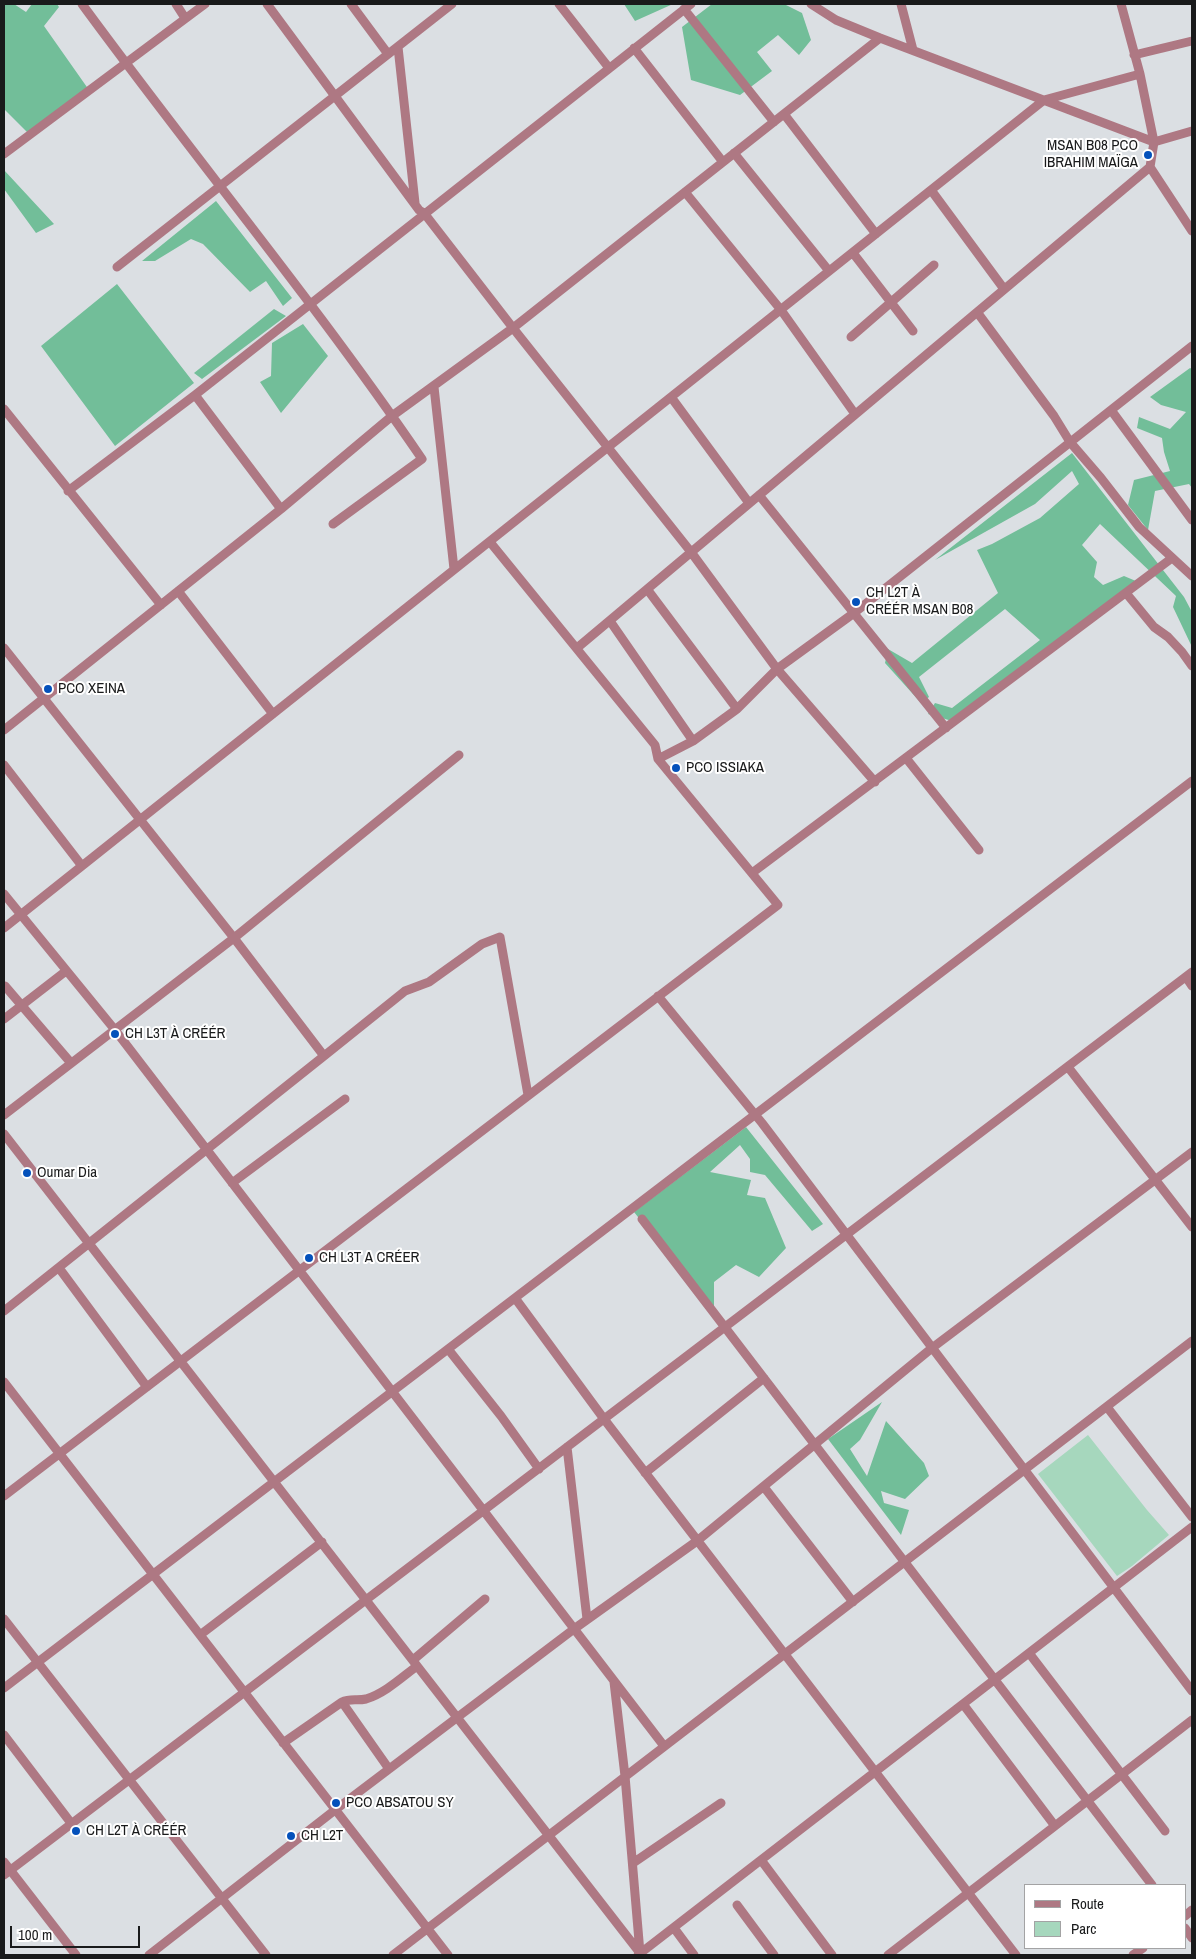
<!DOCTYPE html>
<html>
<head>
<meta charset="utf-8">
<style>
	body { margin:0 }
	#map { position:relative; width:1196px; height:1959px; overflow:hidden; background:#dbdfe3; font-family:"Archivo Narrow",sans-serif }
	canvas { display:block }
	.frame { position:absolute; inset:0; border:5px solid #191a1b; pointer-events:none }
	.legend { position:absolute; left:1024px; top:1884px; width:162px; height:65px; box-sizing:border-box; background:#fff; border:1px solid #a3a3a4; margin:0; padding:6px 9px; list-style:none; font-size:15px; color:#191a1b }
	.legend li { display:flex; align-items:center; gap:10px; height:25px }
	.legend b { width:25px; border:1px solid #a3a3a4 }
	.scale { position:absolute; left:10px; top:1926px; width:130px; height:22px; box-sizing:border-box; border:2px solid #191a1b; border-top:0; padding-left:6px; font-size:15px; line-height:18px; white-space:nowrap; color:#191a1b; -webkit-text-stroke:4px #fff; paint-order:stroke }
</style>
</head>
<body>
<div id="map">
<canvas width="1196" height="1959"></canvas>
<div class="frame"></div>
<ul class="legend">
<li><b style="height:6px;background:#ae7883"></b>Route</li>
<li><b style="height:14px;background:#a6d7bd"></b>Parc</li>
</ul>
<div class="scale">100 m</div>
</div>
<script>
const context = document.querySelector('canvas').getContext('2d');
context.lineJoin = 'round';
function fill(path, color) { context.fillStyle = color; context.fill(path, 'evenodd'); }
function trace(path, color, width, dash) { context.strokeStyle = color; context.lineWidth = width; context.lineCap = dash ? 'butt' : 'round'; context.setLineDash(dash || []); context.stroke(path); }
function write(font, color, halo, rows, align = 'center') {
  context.font = font + ' "Archivo Narrow",sans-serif'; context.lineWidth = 4; context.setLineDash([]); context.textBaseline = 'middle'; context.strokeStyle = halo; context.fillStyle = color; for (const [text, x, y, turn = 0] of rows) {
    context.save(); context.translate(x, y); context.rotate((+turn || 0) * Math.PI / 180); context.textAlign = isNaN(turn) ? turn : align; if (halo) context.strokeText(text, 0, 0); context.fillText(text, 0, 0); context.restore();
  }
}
fill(new Path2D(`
	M 1088,1435 L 1147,1510 L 1169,1535 L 1132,1566 L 1117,1576 L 1038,1474 Z`), '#a6d7bd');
fill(new Path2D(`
	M 4,4 L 14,4 L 26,12 L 32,4 L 57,4 L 59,7 L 44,26 L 89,90 L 30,135 L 4,109 Z
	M 624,4 L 673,4 L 635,21 Z
	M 712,4 L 784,4 L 802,13 L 811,40 L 799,55 L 778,35 L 757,52 L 772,71 L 740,95 L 691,80 L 682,27 Z
	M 4,170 L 54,224 L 36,233 L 4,189 Z
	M 216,201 L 292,298 L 283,306 L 266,281 L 250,292 L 203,244 L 191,239 L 155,261 L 142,261 Z
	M 117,284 L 194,383 L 115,446 L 41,346 Z
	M 274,309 L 286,316 L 202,379 L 194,373 Z
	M 303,324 L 328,356 L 281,413 L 260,382 L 271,376 L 272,343 Z
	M 1190,368 L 1192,369 L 1192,488 L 1189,484 L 1155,491 L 1148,530 L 1128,505 L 1134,480 L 1170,471 L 1164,452 L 1162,438 L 1137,428 L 1139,417 L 1170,429 L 1186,412 L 1161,405 L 1150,397 Z
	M 1072,453 L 1184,597 L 1192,612 L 1192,647 L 1173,607 L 1176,596 L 1100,524 L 1082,545 L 1097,562 L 1094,577 L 1103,585 L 1124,576 L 1143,584 L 952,721 L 928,714 L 935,703 L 952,708 L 1040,640 L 1005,609 L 919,677 L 929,697 L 921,703 L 885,663 L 888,649 L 912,663 L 998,593 L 977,550 L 992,544 L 1040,518 L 1079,484 L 1072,471 L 1035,504 L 935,560 Z
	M 746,1127 L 823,1224 L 812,1231 L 765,1175 L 750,1172 L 750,1159 L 740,1145 L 710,1172 L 751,1180 L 747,1195 L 765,1198 L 786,1248 L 759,1277 L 736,1265 L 714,1282 L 714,1312 L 634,1212 Z
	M 882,1402 L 860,1440 L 850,1449 L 867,1476 L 886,1421 L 924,1463 L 929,1476 L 905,1499 L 881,1491 L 884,1503 L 909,1510 L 901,1535 L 828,1439 Z`), '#72be99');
trace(new Path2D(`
	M 82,4 C 194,157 315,302 422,459 L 333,524
	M 176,4 L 185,18
	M 267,4 L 419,210 L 424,213 L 513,328 L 691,552 L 777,669 L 875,782
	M 351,4 L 388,54
	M 559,4 L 609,68
	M 811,4 L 836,20 L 880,38 L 1154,142 L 1192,131
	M 901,4 L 913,50
	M 684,9 L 774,122
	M 398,47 L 415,203
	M 634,48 L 723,162
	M 1134,55 L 1192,41
	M 784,114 L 876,234
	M 734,153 L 829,271
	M 4,154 L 205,4
	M 1150,167 L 1192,231
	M 931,190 L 1004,289
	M 685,192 L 781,310 L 855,414
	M 853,253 L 913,331
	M 117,267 L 452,4
	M 977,312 L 1054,416 L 1070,442 L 1101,478 L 1139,527 L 1192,576
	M 851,337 L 934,265
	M 434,387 L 454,569
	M 195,395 L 281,509
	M 671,397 L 749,503
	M 4,409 L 161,605
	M 1111,410 L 1192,520
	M 68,491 L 195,395 L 691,4
	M 759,495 L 946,728
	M 647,589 L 737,709
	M 178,591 L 273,714
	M 1126,593 L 1154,627 L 1168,637 L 1182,652 L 1192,666
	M 610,621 L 693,741
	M 4,648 L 234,938 L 4,1115
	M 577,648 L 1150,167 L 1154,142 L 1140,74 L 1121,4
	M 4,730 L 281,509 L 392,416 L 513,328 L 880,38
	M 906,758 L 979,850
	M 658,759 L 693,741 L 737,709 L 777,669 L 854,613 L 1192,346
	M 4,765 L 82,866
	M 752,873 L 1172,558
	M 4,894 L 115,1030 L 664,1746
	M 4,928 L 1044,100 L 1140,74
	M 1186,977 L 1192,986
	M 5,986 L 71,1063
	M 658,996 L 762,1123 L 1192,1691
	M 4,1019 L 66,971
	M 324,1056 L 405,991 L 429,982 L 482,944 L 500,937 L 528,1095
	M 1068,1067 L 1192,1227
	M 4,1134 L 640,1953
	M 232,1183 L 345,1099
	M 642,1219 L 1152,1885
	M 59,1268 L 147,1387
	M 515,1298 L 604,1419 L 1016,1955
	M 4,1311 L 324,1056 L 234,938 L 459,755
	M 448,1349 L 501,1416 L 539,1469
	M 4,1382 L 448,1955
	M 1107,1407 L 1192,1517
	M 567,1447 L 587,1619
	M 645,1473 L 764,1378
	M 764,1487 L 853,1602
	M 4,1496 L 778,905 L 658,759 L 655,745 L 490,542
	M 4,1619 L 266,1955
	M 200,1635 L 322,1542
	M 1029,1653 L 1165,1831
	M 413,1660 L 485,1599
	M 614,1682 L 625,1776 L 640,1953
	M 4,1688 L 1192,781
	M 342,1702 L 389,1769
	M 963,1704 L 1055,1826
	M 4,1735 L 71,1823
	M 283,1743 L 342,1702 C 350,1698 357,1701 366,1699 C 385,1693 401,1678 417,1666
	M 761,1860 L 832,1955
	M 4,1862 L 76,1955
	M 633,1863 L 721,1803
	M 4,1875 L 1192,972
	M 737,1905 L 774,1955
	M 1185,1916 L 1192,1910
	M 674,1928 L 694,1955
	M 1185,1928 L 1192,1938
	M 149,1955 L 335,1810 L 574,1629 L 697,1541 L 932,1348 L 1192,1152
	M 393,1955 L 1192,1341
	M 638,1955 L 1192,1527
	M 888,1955 L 1192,1720
	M 1133,1955 L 1143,1948`), '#ae7883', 9);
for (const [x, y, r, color] of [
	[1148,155,5,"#0451bb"],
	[856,602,5,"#0451bb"],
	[48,689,5,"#0451bb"],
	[676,768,5,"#0451bb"],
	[115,1034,5,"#0451bb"],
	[27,1173,5,"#0451bb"],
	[309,1258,5,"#0451bb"],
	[336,1803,5,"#0451bb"],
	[76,1831,5,"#0451bb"],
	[291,1836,5,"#0451bb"]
]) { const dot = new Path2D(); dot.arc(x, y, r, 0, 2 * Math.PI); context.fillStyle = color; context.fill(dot); trace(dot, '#fff', 2); }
write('15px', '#191a1b', '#fff', [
	["MSAN B08 PCO",1138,146,"right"],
	["IBRAHIM MAÏGA",1138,163,"right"],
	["CH L2T À",866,593],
	["CRÉÉR MSAN B08",866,610],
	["PCO XEINA",58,689],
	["PCO ISSIAKA",686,768],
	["CH L3T À CRÉÉR",125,1034],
	["Oumar Dia",37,1173],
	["CH L3T A CRÉER",319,1258],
	["PCO ABSATOU SY",346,1803],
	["CH L2T À CRÉÉR",86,1831],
	["CH L2T",301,1836]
], 'left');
</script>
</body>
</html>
